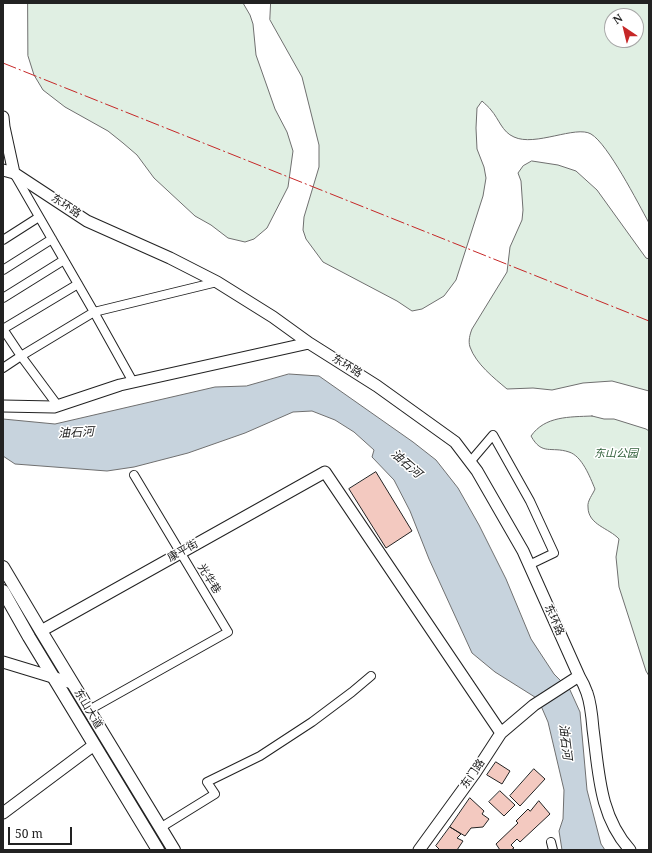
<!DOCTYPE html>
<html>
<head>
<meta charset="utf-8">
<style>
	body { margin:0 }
	#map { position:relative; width:652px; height:853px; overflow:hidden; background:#fff; font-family:"Noto Serif",serif }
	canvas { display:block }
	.frame { position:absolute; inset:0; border:4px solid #222; pointer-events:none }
	.north { position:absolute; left:604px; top:8px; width:40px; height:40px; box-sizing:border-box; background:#fff; border:1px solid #a7a7a7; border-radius:50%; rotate:325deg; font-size:11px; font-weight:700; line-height:16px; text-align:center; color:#222 }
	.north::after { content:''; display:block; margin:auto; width:14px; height:18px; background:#c62828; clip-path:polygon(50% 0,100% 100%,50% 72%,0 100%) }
	.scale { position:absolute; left:8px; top:827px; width:64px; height:18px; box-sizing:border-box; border:2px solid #222; border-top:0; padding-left:5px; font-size:12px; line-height:14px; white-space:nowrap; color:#222; -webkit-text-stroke:3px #fff; paint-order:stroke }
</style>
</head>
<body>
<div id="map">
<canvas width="652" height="853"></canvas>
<div class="frame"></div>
<div class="north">N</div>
<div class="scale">50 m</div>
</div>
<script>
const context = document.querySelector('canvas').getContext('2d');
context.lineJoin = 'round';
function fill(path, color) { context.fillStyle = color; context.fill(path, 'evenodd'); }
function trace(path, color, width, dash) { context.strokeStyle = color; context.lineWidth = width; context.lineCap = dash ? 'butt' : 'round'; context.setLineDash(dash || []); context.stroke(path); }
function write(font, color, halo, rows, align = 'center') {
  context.font = font + ' "Noto Serif","Noto Sans SC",serif'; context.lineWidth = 3; context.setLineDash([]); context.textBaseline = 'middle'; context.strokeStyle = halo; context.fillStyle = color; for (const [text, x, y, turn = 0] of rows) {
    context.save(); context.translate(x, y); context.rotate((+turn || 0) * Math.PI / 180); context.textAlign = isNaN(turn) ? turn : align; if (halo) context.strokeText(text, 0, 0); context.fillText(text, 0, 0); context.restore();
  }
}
const green = new Path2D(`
	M 28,3 L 243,3 L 250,15 L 253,24 L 256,55 L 275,109 L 287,132 L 293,151 L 288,187 L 267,228 L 254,239 L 245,242 L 228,238 L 211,225 L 195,216 L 154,178 L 137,155 L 123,143 L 108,131 L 65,107 L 43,90 L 34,75 L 28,56 Z
	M 271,3 L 649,3 L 649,223 C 638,203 608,144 591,134 C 576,125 535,147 514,137 C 502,132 499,119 491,110 C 489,107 485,104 482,101 L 477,108 L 476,128 L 477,149 L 484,167 L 486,178 L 483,196 L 456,280 L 444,296 L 422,309 L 412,311 L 397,301 L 323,262 L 306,239 L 303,230 L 304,217 L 319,167 L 319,145 L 302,77 L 270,20 ZM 612,16 L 636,16 L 636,40 L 612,40 Z
	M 532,161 L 558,165 L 576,171 L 597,190 L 646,258 L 649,259 L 649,391 L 612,381 L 583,383 L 552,390 L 533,388 L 507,389 C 494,378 476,364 470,347 C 468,341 470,334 472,329 L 507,272 L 510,247 L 522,220 L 523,210 L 521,181 L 518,173 L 523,166 Z
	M 592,416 L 604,419 L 614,419 L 646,429 L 649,431 L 649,676 L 646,671 L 619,587 L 616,557 L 619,539 C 609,528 588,525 588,507 C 587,501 593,494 595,489 C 590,477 582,456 569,452 C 551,446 542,456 531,436 C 545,416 569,417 592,416 Z`);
fill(green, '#e0efe3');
trace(green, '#6f6f6f', 1);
const water = new Path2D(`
	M 289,374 L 319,376 L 413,442 L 436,460 L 458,488 L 479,525 L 506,579 L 531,639 L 554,674 L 570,690 L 580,712 L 587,790 L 601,844 L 605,850 L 562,850 L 559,831 L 563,819 L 564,790 L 548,722 L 538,699 L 495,672 L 472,653 L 429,559 L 410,511 L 394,480 L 372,457 L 374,450 L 354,432 L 335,420 L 312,411 L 293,412 L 245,433 L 188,453 L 134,467 L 107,471 L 15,464 L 3,456 L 3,419 L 55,424 L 215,387 L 246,386 Z`);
fill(water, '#c7d3dd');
trace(water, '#6f6f6f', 1);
const building = new Path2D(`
	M 376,472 L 412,531 L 386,548 L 349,489 Z
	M 496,762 L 510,771 L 502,784 L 487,775 Z
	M 534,769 L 545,779 L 520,806 L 510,796 Z
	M 500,791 L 515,805 L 504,816 L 489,802 Z
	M 470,798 L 484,811 L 482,814 L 489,819 L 483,827 L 471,828 L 465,836 L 450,827 Z
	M 539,801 L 550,814 L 520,842 L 517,839 L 511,845 L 514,848 L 511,850 L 500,850 L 496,844 L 518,823 L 516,821 L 528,809 L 530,811 Z
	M 450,827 L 461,834 L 457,838 L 463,841 L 457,850 L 440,850 L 436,846 Z`);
fill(building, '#f3c9c0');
trace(building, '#222', 1);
const street = new Path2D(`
	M 15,175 L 94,312 L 133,382
	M 3,240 L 39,217
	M 3,270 L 52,239
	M 3,298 L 64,260
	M 3,329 L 21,356 L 94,312 L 217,282
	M 3,329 L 78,284
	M 3,368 L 21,356 L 58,406
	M 470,462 L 493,435 L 530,501 L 554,553 L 529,565
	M 89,710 L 228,632 L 134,475
	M 160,828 L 215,794 L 207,782 L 260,756 L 312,722 L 352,692 L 371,676
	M 551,842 L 553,850`);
const secondary = new Path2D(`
	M 3,117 L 4,127 L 14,173
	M 3,170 L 14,173 L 87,221 L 170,258 L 217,282 L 273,317 L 309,343 L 377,386 L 455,442 L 477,471 L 523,551 L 579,676
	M 3,406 L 54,407 L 120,385 L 309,343
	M 41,631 L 325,472 L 501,733
	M 3,662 L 72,683
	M 3,813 L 94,745
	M 419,850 L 475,773 L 501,733 L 534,705 L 579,676 C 582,681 585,687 587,693 C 591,704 592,717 593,729 C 599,773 599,815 630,850`);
const primary = new Path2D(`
	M 3,567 L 41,631 L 174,850
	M 3,591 L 29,637 L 158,850`);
trace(street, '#222', 10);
trace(secondary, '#222', 13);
trace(primary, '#222', 14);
trace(street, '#fff', 8);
trace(secondary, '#fff', 11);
trace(primary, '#fff', 12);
trace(new Path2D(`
	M 3,63 L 649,321`), '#c62828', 1, [14, 3, 2, 3]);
write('11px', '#222', '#fff', [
	["东环路",66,206,34],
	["东环路",347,366,32],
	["康平街",183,551,-29],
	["光华巷",209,579,58],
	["东环路",554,620,66],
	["东山大道",88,709,59],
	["东门路",473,774,-55]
]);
write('italic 11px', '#2f5e38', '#fff', [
	["东山公园",616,454]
]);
write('italic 12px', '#222', '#fff', [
	["油石河",76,433,-3],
	["油石河",406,464,41],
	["油石河",565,742,83]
]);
</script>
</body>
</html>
